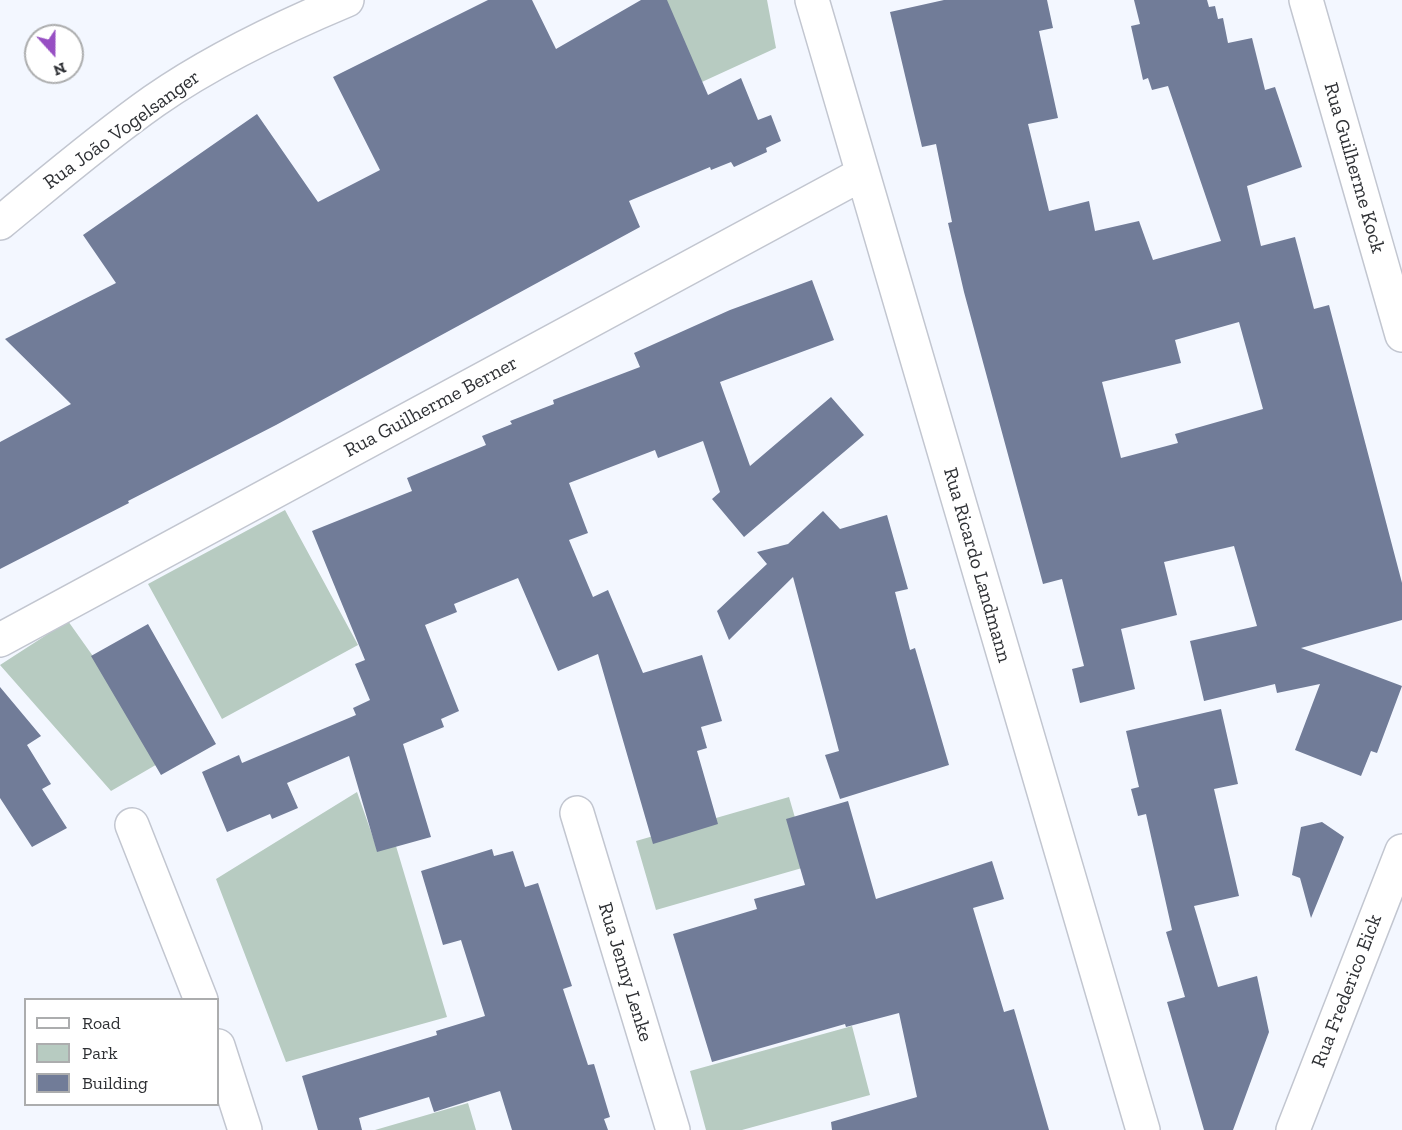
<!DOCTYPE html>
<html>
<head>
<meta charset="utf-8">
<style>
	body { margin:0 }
	#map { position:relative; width:1402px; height:1130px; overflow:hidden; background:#f3f7ff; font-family:"Zilla Slab",serif }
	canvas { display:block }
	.legend { position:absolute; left:24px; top:998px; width:195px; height:108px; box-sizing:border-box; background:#fff; border:2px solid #acadae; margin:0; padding:8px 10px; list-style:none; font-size:18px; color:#2f3135 }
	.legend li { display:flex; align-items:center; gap:12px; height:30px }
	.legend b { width:30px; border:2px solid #acadae }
	.north { position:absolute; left:24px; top:24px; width:60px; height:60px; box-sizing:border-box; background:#fff; border:2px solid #acadae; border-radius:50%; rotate:159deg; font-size:16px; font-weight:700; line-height:24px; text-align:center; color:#2f3135 }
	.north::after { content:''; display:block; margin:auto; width:21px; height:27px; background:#974fc3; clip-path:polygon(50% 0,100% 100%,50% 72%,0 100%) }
</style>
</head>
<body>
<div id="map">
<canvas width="1402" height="1130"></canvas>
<ul class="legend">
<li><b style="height:8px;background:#fff"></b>Road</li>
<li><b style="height:16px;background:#b7cbc1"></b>Park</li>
<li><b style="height:16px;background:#717c98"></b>Building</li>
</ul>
<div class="north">N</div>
</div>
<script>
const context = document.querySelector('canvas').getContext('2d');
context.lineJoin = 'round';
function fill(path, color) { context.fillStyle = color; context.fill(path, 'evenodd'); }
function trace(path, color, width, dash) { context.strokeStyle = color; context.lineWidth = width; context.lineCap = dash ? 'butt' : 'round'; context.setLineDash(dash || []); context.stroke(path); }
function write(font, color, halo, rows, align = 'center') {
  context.font = font + ' "Zilla Slab",serif'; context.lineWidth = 4.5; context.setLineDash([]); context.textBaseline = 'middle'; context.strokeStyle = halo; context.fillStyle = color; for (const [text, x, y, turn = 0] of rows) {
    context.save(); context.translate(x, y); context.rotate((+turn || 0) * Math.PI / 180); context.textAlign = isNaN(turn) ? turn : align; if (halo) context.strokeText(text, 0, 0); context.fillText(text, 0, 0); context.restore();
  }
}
fill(new Path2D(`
	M 661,0 L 767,0 L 776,48 L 691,87 Z
	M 285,510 L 358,645 L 222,719 L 148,584 Z
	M 68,621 L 166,759 L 111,791 L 0,665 Z
	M 357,792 L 375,843 L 393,836 L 447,1017 L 286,1062 L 216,879 Z
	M 789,797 L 809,866 L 656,910 L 636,841 Z
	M 852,1026 L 870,1095 L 742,1130 L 706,1130 L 690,1071 Z
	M 468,1103 L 476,1130 L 375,1130 Z`), '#b7cbc1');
fill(new Path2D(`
	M 488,0 L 532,0 L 556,49 L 641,0 L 667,0 L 708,95 L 741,78 L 758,120 L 771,115 L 781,141 L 766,148 L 767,152 L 734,167 L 731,162 L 711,170 L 710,167 L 629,201 L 640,227 L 276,425 L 128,501 L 129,503 L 0,569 L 0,442 L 71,404 L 5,339 L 116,283 L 83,235 L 257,114 L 318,202 L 380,170 L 333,77 Z
	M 944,0 L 1047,0 L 1053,28 L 1039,31 L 1058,118 L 1028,124 L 1049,211 L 1089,201 L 1095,231 L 1139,221 L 1153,260 L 1221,241 L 1168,86 L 1152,90 L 1148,78 L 1143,80 L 1131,26 L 1140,24 L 1134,0 L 1207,0 L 1209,7 L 1215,6 L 1218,19 L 1223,18 L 1228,43 L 1252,38 L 1265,90 L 1275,87 L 1302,167 L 1247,186 L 1261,246 L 1295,237 L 1314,309 L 1329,305 L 1402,583 L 1402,620 L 1301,648 L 1402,686 L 1377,753 L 1371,751 L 1361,776 L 1295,750 L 1320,684 L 1277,693 L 1275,684 L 1204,701 L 1190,641 L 1257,626 L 1234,546 L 1164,562 L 1177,615 L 1121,629 L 1135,689 L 1080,703 L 1072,669 L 1084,666 L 1062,579 L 1043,584 L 964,292 L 948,223 L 952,222 L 936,144 L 922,147 L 890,12 ZM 1239,322 L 1263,409 L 1175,434 L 1178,443 L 1121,458 L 1102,382 L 1181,363 L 1175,340 Z
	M 812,280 L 834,340 L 720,382 L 750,466 L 831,397 L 864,435 L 744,537 L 712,499 L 720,492 L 703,441 L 658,458 L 655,450 L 569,483 L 588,533 L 569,540 L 593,597 L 608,590 L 643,673 L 702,655 L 722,721 L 701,727 L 707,748 L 697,751 L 718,824 L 653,844 L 598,654 L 558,671 L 518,578 L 454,604 L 457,612 L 425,625 L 459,711 L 441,719 L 444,727 L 403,744 L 431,837 L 377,852 L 349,756 L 287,783 L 298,808 L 272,819 L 270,814 L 227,832 L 202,772 L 239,755 L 242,763 L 356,715 L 353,708 L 370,700 L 355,664 L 365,660 L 312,531 L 412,491 L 407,478 L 486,445 L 482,436 L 512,424 L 510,421 L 554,404 L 553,400 L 640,367 L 634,353 L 730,310 Z
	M 823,511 L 840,529 L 887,515 L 908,589 L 895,592 L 910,650 L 915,648 L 949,765 L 840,799 L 825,755 L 839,751 L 793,577 L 729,640 L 717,611 L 767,564 L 757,552 L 788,544 Z
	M 148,624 L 216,744 L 161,775 L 91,656 Z
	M 0,687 L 41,736 L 27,745 L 51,784 L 42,789 L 67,828 L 32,847 L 0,798 Z
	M 1221,709 L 1238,784 L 1214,789 L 1239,896 L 1194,906 L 1218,987 L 1257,976 L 1269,1032 L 1233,1130 L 1204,1130 L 1167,1002 L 1185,997 L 1166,932 L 1172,930 L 1146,814 L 1138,816 L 1131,789 L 1139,787 L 1126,731 Z
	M 848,801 L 876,899 L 992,861 L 1004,899 L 973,908 L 1004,1012 L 1014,1009 L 1049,1130 L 832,1130 L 831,1122 L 917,1097 L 899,1013 L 846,1027 L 845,1024 L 712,1062 L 673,934 L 757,909 L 754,899 L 805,885 L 786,819 Z
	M 1322,822 L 1344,837 L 1311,918 L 1300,878 L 1292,875 L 1301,827 Z
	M 492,849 L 494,856 L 513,851 L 525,887 L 538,883 L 572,986 L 563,989 L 588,1065 L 594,1064 L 610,1117 L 604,1119 L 608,1130 L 512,1130 L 500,1091 L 434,1112 L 429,1097 L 359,1118 L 362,1130 L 318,1130 L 302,1076 L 437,1035 L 436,1031 L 485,1016 L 461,940 L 443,945 L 421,871 Z`), '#717c98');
const minor = new Path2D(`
	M 812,0 L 1143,1130
	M 1306,0 L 1402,335
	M 0,223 C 50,182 100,139 154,101 C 213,60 280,28 347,0
	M 0,640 L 862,174
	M 577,813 L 673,1130
	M 132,825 L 201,1000
	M 218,1046 L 245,1130
	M 1293,1130 L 1402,851`);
trace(minor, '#c2c6d0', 36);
trace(minor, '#fff', 33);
write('20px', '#2f3135', '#fff', [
	["Rua João Vogelsanger",122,130,-36],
	["Rua Guilherme Kock",1354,168,74],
	["Rua Guilherme Berner",431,407,-28],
	["Rua Ricardo Landmann",977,565,74],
	["Rua Jenny Lenke",625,972,73],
	["Rua Frederico Eick",1347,991,-69]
]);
</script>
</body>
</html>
